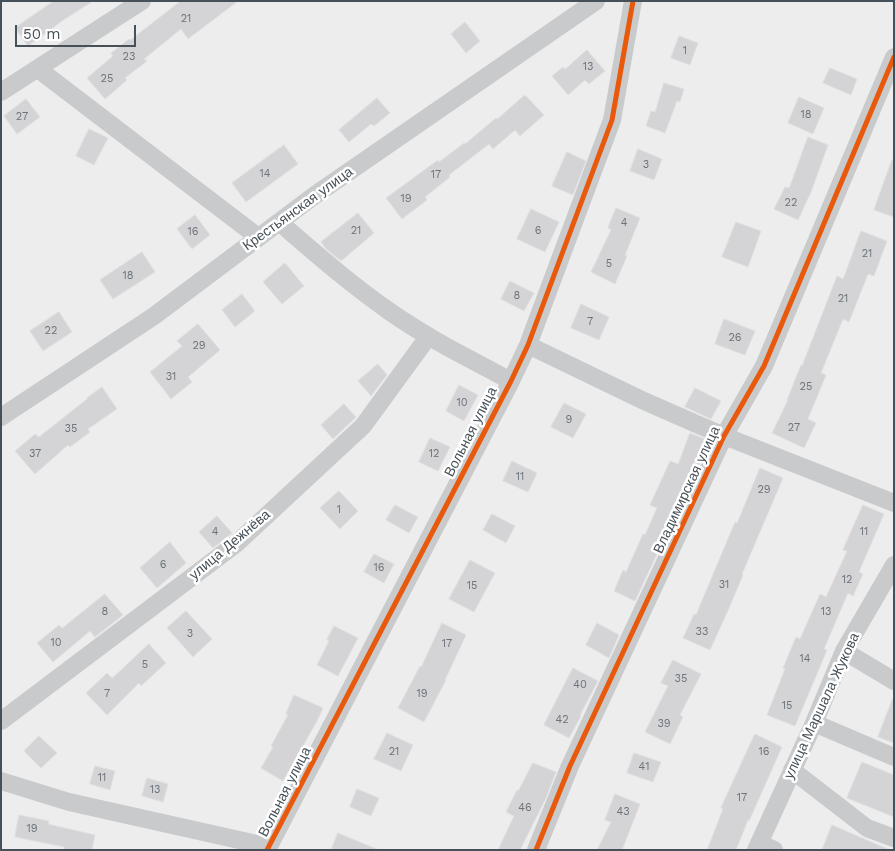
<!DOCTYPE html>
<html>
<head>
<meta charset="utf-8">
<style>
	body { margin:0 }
	#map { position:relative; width:895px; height:851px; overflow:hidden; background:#eeeded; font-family:"Work Sans",sans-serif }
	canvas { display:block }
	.frame { position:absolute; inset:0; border:2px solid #465058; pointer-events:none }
	.scale { position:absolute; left:15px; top:25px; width:121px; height:22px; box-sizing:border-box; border:2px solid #465058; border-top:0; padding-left:6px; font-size:15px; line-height:18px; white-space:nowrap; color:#465058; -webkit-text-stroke:4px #fff; paint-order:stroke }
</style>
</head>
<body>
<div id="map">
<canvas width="895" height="851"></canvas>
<div class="frame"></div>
<div class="scale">50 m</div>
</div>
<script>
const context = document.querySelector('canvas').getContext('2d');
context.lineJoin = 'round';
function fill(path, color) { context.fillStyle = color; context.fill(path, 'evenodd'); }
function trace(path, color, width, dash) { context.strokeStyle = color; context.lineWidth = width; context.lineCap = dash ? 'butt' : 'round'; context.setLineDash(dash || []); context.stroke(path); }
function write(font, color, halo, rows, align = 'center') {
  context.font = font + ' "Work Sans",sans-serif'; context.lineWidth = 5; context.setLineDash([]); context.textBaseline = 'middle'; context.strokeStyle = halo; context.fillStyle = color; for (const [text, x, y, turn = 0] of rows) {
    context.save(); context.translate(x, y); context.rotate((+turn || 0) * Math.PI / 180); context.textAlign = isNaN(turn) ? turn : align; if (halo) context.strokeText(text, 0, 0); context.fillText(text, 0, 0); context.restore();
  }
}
const building = new Path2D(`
	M 54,1 L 93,1 L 62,21 L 28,46 L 15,28 Z
	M 181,1 L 238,1 L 188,39 L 181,29 L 144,59 L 147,61 L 125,78 L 127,80 L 105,99 L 87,78 L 113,56 L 111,53 L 129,39 L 130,40 Z
	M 465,22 L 480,41 L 466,53 L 451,34 Z
	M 679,36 L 698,43 L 690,65 L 671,58 Z
	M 587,50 L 605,71 L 589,84 L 585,80 L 568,95 L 552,76 L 563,67 L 565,69 Z
	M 830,68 L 857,79 L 851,95 L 823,83 Z
	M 664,83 L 684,89 L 680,102 L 677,101 L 665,133 L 646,126 L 651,111 L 655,112 Z
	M 525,95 L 544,115 L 520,136 L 515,130 L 493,149 L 489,144 L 449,175 L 450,177 L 425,197 L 427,200 L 402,219 L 386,198 L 438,160 L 439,162 L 464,143 L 465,144 L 496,118 L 497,119 Z
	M 799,97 L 824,108 L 813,134 L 788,123 Z
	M 377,98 L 390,113 L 374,126 L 371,124 L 349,142 L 339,130 Z
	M 26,99 L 40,117 L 17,134 L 4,116 Z
	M 89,129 L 108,138 L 94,165 L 76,156 Z
	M 808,137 L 828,145 L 811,192 L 798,220 L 774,209 L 785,187 L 789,188 Z
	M 284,145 L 298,164 L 246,202 L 232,183 Z
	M 638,149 L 662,159 L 654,180 L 630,171 Z
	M 567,152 L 586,161 L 573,195 L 552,186 Z
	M 892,160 L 894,160 L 894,217 L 874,210 Z
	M 616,208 L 640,218 L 625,255 L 627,256 L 615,284 L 591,272 L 611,230 L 608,228 Z
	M 531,209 L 559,222 L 545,252 L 517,239 Z
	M 358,213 L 374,233 L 341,261 L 326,249 L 321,242 Z
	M 195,215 L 210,235 L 192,249 L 177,229 Z
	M 736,222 L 761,231 L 748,267 L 722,257 Z
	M 861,231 L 887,241 L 874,276 L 868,274 L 849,322 L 843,319 L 821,373 L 826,375 L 808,419 L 816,423 L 804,448 L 772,433 L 788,400 L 787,400 L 801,365 L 802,366 L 837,276 L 843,279 Z
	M 142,252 L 155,272 L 113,299 L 100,280 Z
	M 285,263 L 304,286 L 282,304 L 263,282 Z
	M 510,281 L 534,293 L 524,311 L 501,299 Z
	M 242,294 L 255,311 L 235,327 L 222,310 Z
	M 581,304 L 609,317 L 599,340 L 571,328 Z
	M 59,312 L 72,332 L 43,351 L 30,331 Z
	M 724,319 L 755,331 L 745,355 L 715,344 Z
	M 198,324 L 220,350 L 188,377 L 192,382 L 171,399 L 150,372 L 182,346 L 177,341 Z
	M 378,364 L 387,375 L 371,396 L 358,381 Z
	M 459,385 L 478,395 L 464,421 L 446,411 Z
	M 102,387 L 117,409 L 88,429 L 90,432 L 70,447 L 68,445 L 35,474 L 15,451 L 35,434 L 39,437 L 87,399 L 87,398 Z
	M 695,388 L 721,401 L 711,419 L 685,407 Z
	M 564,403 L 586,414 L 573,438 L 551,427 Z
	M 344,404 L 356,417 L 333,439 L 321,425 Z
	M 690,433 L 710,441 L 635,601 L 614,591 L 623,570 L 626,572 L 643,534 L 645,535 L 657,508 L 650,505 L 670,461 L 678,464 Z
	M 430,438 L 450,447 L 438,471 L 419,462 Z
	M 512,461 L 537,473 L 528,492 L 503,481 Z
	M 760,468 L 783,478 L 742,574 L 743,575 L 730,606 L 710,650 L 683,638 L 694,614 L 696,615 L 735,522 L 737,523 Z
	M 339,491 L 358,511 L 340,529 L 320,508 Z
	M 395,505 L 418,517 L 409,533 L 386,520 Z
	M 863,505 L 884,514 L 859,572 L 863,574 L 853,596 L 848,593 L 824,649 L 827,650 L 795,726 L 767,715 L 785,669 L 783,668 L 796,637 L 800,639 L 820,594 L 826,597 L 847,551 L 843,550 Z
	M 492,514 L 515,526 L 506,543 L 483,530 Z
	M 217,516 L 232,533 L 213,548 L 199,532 Z
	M 170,542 L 186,563 L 157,588 L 140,568 Z
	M 374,554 L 394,564 L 384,583 L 364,572 Z
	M 470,560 L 495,573 L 474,612 L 449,599 Z
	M 105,594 L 123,615 L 95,637 L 90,631 L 53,662 L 37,643 L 59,625 L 62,628 Z
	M 186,611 L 212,639 L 193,657 L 167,628 Z
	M 442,623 L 466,635 L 445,680 L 446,680 L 424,722 L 398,708 L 420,666 L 421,667 Z
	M 597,623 L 619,635 L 609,658 L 586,645 Z
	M 334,626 L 358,638 L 338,676 L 317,665 L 329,641 L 327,640 Z
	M 149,644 L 166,663 L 141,686 L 139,683 L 107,715 L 86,693 L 107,673 L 112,678 Z
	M 673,660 L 701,674 L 680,715 L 683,717 L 670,744 L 645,732 L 668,686 L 661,683 Z
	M 573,668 L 598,681 L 580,715 L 581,716 L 569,738 L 544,725 Z
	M 294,695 L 323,708 L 317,721 L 283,781 L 261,768 L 273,747 L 271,746 L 288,715 L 286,714 Z
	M 893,698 L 894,698 L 894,743 L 878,737 Z
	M 387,733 L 413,745 L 401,771 L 374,759 Z
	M 755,734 L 782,747 L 749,821 L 748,820 L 736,850 L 707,850 L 723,809 L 721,808 Z
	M 39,736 L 57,753 L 41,768 L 24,751 Z
	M 634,753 L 661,762 L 653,782 L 627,773 Z
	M 862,762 L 894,775 L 894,817 L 847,798 Z
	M 533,763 L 556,772 L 546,798 L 520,850 L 498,850 L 514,816 L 506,812 L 517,790 L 518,791 Z
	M 95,766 L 115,771 L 110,790 L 90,784 Z
	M 147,778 L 168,784 L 163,802 L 142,796 Z
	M 357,789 L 379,798 L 371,816 L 350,807 Z
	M 615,794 L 640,804 L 622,850 L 597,850 L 611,822 L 605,820 Z
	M 19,815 L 49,821 L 48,824 L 95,835 L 92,850 L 64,850 L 64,847 L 15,837 Z
	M 832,825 L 890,850 L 822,850 Z
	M 338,833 L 379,850 L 331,850 Z`);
fill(building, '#d4d4d6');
trace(building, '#dfdfe0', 1);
trace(new Path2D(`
	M 38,69 L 258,237
	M 1,92 L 142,1
	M 279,222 C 315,253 350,284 389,311 C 427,338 470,359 511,381
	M 528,345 L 644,401 L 724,436 L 894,503
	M 1,417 L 154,316 L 315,195 L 596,1
	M 844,651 L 894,681
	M 1,721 L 237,543 L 363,426 L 428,337
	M 814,723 L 894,757
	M 792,770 L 867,828 L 894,838
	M 1,781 L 69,802 L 257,844 L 268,848
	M 759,843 L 774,850
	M 267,850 L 511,381 L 528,345 L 612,120 L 633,1
	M 536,850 L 570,766 L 724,436 L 764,366 L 894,57
	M 756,850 L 814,723 L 844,651 L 894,565`), '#c8cacc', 18);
trace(new Path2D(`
	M 267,850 L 511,381 L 528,345 L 612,120 L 633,1
	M 536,850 L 570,766 L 724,436 L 764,366 L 894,57`), '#e8590c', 5);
write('11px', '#6b7279', null, [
	["21",186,19],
	["1",685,51],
	["23",129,57],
	["13",588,67],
	["25",107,79],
	["18",806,115],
	["27",22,117],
	["3",646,165],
	["14",265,174],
	["17",436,175],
	["19",406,199],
	["22",791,203],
	["4",624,223],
	["21",356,231],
	["6",538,231],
	["16",193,232],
	["21",867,254],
	["5",609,264],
	["18",128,276],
	["8",517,296],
	["21",843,299],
	["7",590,322],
	["22",51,331],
	["26",735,338],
	["29",199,346],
	["31",171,377],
	["25",806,387],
	["10",462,403],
	["9",569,420],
	["27",794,428],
	["35",71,429],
	["37",35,454],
	["12",434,454],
	["11",520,477],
	["29",764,490],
	["1",339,510],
	["4",215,532],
	["11",864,532],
	["6",163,565],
	["16",379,568],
	["12",847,580],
	["31",724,585],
	["15",472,586],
	["8",105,612],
	["13",826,612],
	["33",702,632],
	["3",190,634],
	["10",56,643],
	["17",447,644],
	["14",805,659],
	["5",145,665],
	["35",681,679],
	["40",580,685],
	["7",107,694],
	["19",422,694],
	["15",787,706],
	["42",562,720],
	["39",664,724],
	["21",394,752],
	["16",764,752],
	["41",644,767],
	["11",102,778],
	["13",155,790],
	["17",742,798],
	["46",525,808],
	["43",623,812],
	["19",32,829]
]);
write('14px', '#465058', '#fff', [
	["Крестьянская улица",298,209,-36],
	["Вольная улица",471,432,-63],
	["Владимирская улица",687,490,-65],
	["улица Дежнёва",230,545,-40],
	["улица Маршала Жукова",822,706,-65],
	["Вольная улица",285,792,-63]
]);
</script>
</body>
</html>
